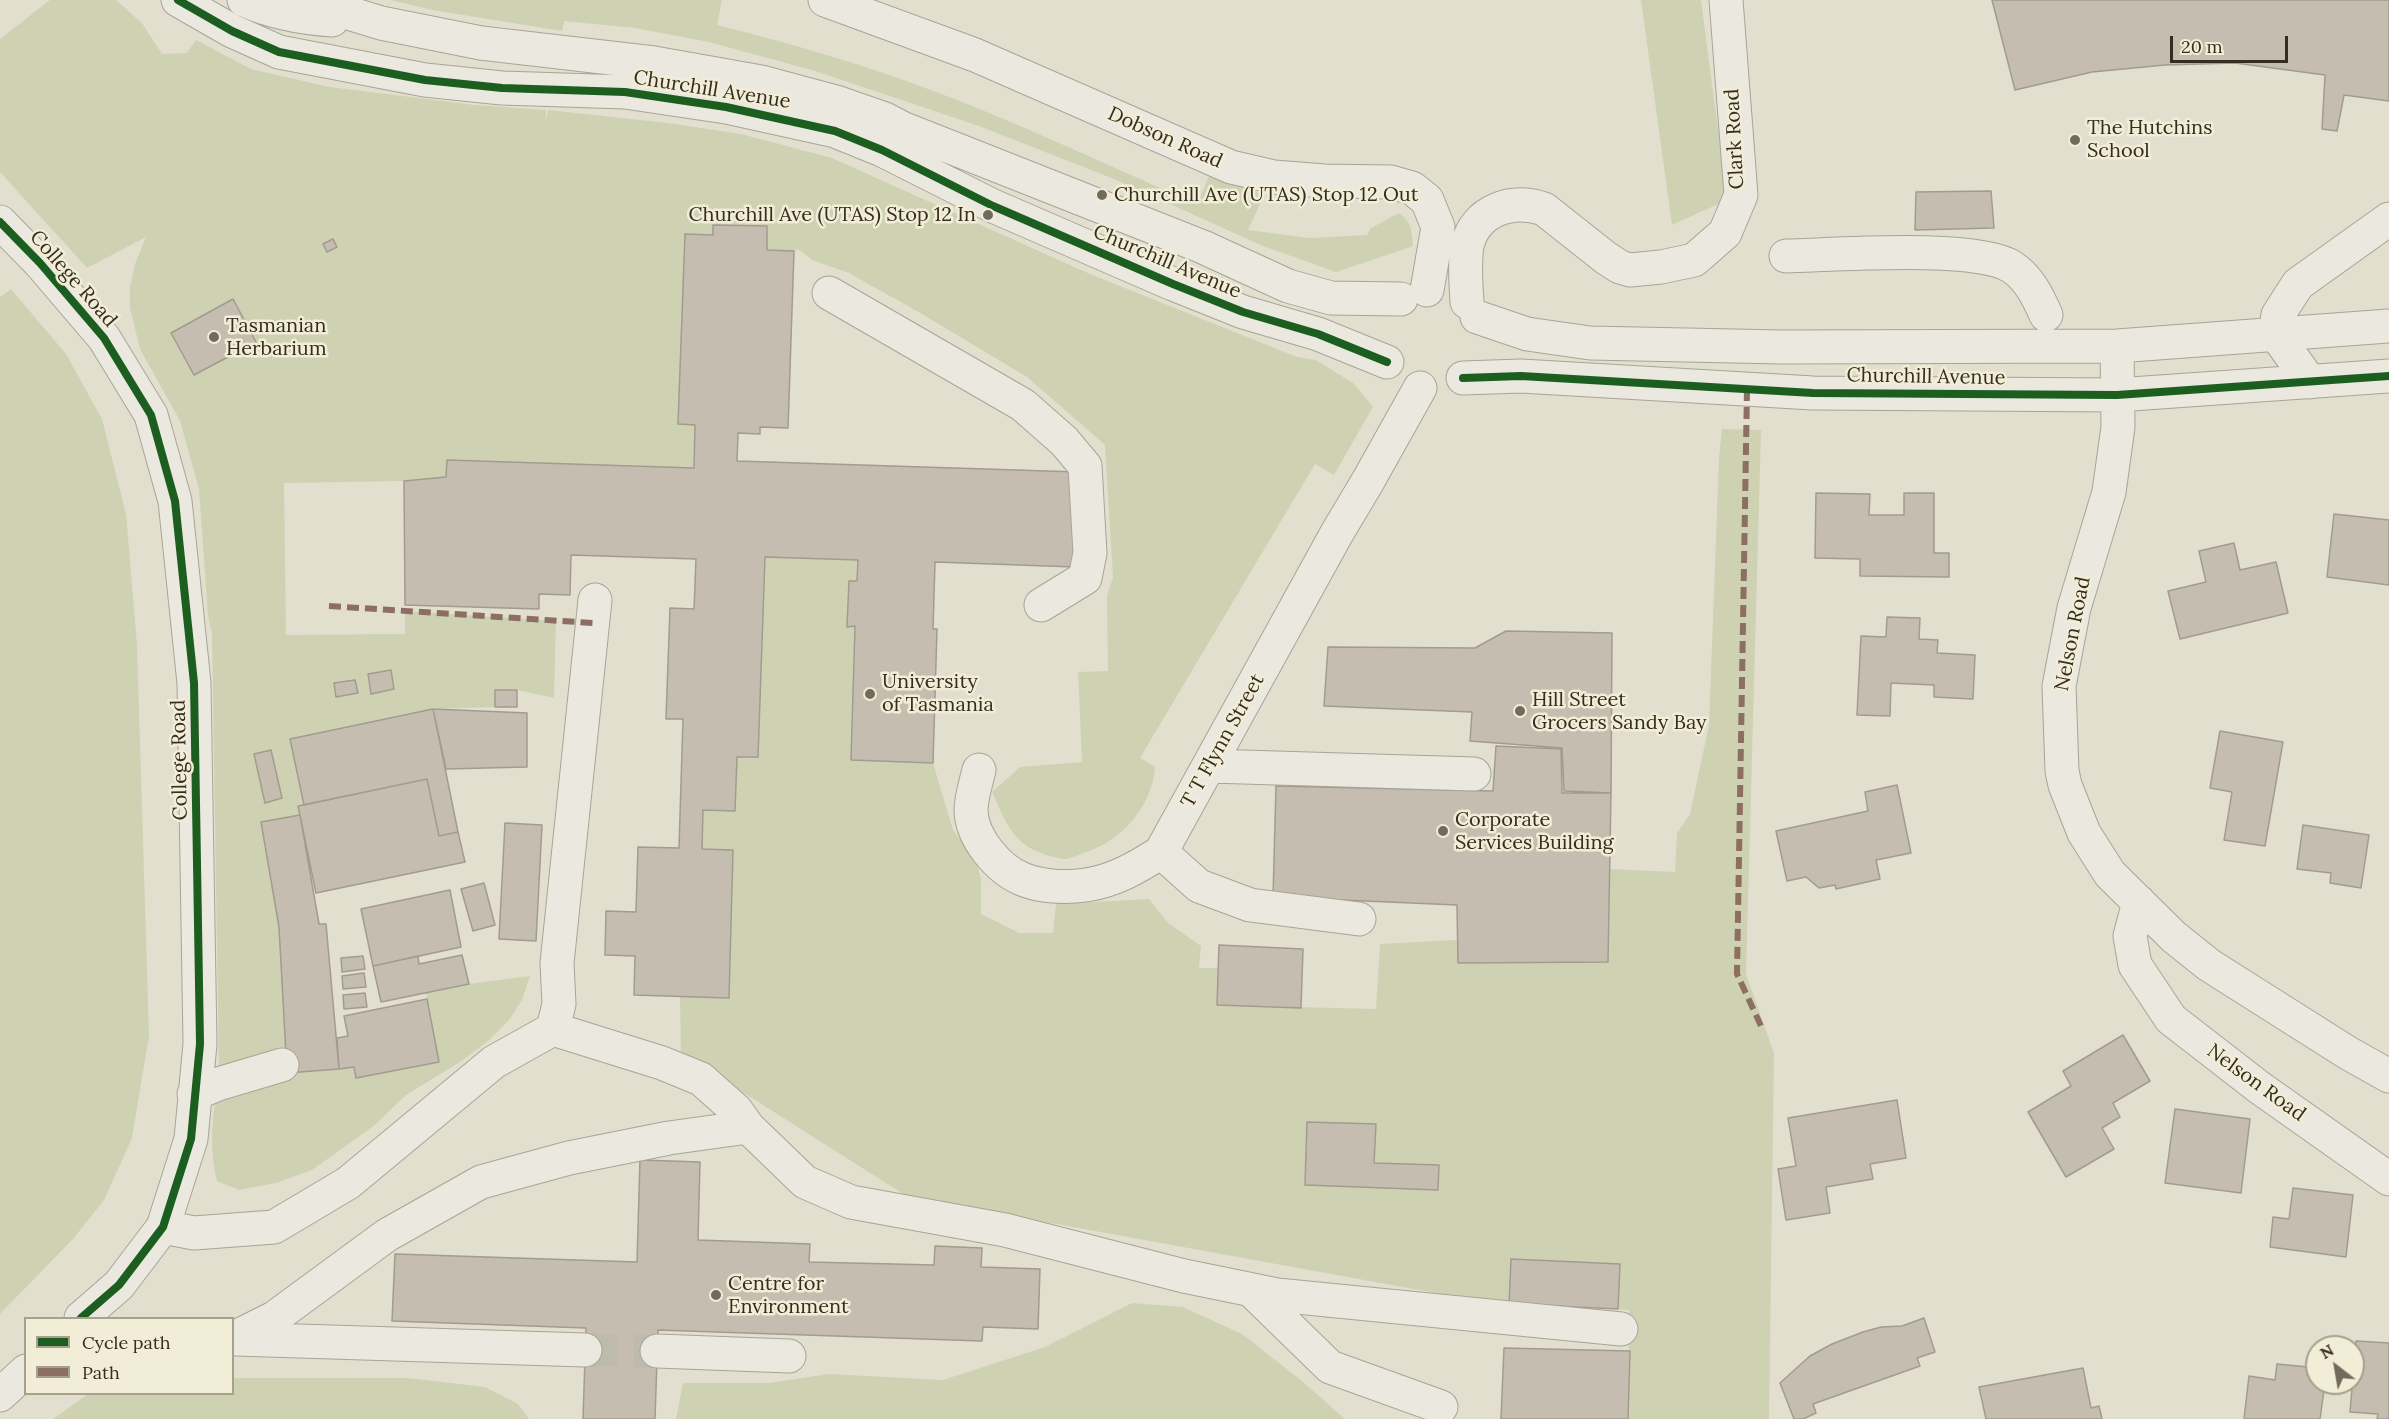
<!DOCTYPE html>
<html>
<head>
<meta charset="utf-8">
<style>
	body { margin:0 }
	#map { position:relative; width:2389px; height:1419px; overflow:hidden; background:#e2dfcf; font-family:Lora,serif }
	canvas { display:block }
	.legend { position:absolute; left:24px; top:1317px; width:210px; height:78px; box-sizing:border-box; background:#f2edd6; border:2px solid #a6a08d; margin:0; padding:8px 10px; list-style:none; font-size:18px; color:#352d20 }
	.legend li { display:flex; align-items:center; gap:12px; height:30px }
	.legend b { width:30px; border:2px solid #a6a08d }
	.north { position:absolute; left:2305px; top:1335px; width:60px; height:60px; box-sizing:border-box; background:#f2edd6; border:2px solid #a6a08d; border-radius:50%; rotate:329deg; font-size:16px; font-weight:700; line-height:24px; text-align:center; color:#352d20 }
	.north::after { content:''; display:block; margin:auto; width:21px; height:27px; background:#726b5d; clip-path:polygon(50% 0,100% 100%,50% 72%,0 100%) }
	.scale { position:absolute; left:2170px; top:36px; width:118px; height:27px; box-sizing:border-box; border:3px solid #352d20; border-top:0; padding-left:8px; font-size:18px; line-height:21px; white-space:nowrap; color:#352d20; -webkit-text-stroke:4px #f2edd6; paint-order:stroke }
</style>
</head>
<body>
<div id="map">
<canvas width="2389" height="1419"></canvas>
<ul class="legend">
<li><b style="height:8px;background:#1b5e20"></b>Cycle path</li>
<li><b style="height:8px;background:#8d6e63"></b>Path</li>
</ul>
<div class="north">N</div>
<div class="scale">20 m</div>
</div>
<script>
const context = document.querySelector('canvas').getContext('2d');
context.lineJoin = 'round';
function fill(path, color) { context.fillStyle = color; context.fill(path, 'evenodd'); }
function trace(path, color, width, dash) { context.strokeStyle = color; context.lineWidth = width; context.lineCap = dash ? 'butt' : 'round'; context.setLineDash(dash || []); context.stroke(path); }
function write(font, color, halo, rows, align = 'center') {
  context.font = font + ' Lora,serif'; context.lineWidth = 5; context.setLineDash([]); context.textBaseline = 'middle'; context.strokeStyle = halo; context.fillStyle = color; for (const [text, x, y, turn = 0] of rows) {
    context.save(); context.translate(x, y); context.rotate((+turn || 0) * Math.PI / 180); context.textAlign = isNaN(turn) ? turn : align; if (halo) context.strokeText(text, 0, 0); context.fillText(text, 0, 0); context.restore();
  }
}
fill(new Path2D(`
	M 50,0 L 116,0 L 142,23 L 162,54 L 187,53 L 196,40 L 251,69 L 330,87 L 475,105 L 546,110 L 546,121 L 548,110 L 668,123 L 741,134 L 832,158 L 1090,274 L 1297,357 L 1316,360 L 1353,383 L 1373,407 L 1334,475 L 1315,464 L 1140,758 L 1155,767 C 1152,807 1121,842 1083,853 C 1078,855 1071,858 1066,859 C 1056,859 1039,853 1030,848 C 1010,837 1001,812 992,792 L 1020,767 L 1082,762 L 1078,672 L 1108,671 L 1107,596 L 1113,577 L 1105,445 L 1027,377 L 922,314 L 849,273 L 812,260 L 798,249 L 794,251 L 767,250 L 767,226 L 713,225 L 713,235 L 685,234 L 678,424 L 695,425 L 694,468 L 447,460 L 446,477 L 404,481 L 284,483 L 286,635 L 405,634 L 405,611 L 556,621 L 554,698 L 517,690 L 496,690 L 495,707 L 433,709 L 290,739 L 304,805 L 298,806 L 300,815 L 261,822 L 279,927 L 286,1050 L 219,1072 L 212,634 L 208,616 L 199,489 L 180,421 L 140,349 L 130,308 L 130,287 L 135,264 L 146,237 L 87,268 L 0,172 L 0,39 ZM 233,300 L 256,342 L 194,375 L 172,333 Z
	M 391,0 L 722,0 L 717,25 C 799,45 881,70 960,101 C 1040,133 1118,170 1197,204 L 1210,174 L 1264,195 L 1248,230 L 1309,238 L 1367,235 L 1371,228 L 1399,213 C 1411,222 1412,231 1413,246 L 1336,272 L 1263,246 L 1114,179 L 979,126 L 815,71 L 709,42 L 635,28 L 564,21 L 562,31 L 432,10 Z
	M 1641,0 L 1701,0 L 1727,200 L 1672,225 Z
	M 11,289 L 66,354 L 102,419 L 126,514 L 137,645 L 149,1036 L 132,1138 L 104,1200 L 73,1239 L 0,1314 L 0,297 Z
	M 1722,429 L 1761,430 L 1746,974 L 1774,1053 L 1769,1419 L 1628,1419 L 1629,1310 L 1618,1309 L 1620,1264 L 1511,1259 L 1509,1304 L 1441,1294 L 908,1197 L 681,1053 L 680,997 L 729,998 L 733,850 L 702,849 L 703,810 L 737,757 L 758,757 L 765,557 L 858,560 L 857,581 L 848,627 L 855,626 L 851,760 L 933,763 L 953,830 L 976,861 L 981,879 L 981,914 L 1019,933 L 1053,933 L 1056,904 L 1149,899 L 1168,923 L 1201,946 L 1199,968 L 1218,968 L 1217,1005 L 1376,1009 L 1380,944 L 1457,940 L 1458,963 L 1608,962 L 1610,869 L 1675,872 L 1677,833 L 1690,814 L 1709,725 L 1719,457 ZM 1307,1122 L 1375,1124 L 1374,1163 L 1439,1165 L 1438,1190 L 1305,1185 Z
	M 530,976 L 522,1000 L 509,1020 L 487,1042 L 460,1062 L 406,1095 L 375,1125 L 312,1170 L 276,1183 L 239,1190 L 217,1181 C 210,1152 211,1126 216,1096 L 287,1073 L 354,1067 L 357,1078 L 439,1062 L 426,993 L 469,984 Z
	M 1132,1303 L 1183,1307 L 1242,1334 L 1302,1381 L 1345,1419 L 676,1419 L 683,1383 L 769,1383 L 829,1374 L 943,1380 L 1045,1347 Z
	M 233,1378 L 408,1378 L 485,1387 L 518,1404 L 529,1419 L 53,1419 L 88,1394 L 232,1394 Z`), '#ced2b3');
const building = new Path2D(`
	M 1992,0 L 2389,0 L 2389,101 L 2344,95 L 2337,131 L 2322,129 L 2325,75 L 2235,63 L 2165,65 L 2092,72 L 2015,90 Z
	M 1991,191 L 1994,228 L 1915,230 L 1916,192 Z
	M 713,225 L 767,226 L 767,250 L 794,251 L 788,428 L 760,427 L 760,434 L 738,433 L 737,461 L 1078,472 L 1075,567 L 935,562 L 933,629 L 937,629 L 933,763 L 851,760 L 855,626 L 847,627 L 849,581 L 857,581 L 858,560 L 765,557 L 758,757 L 737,757 L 735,811 L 703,810 L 702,849 L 733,850 L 729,998 L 634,995 L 635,956 L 605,955 L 606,911 L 636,912 L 638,847 L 679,848 L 683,719 L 666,719 L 670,608 L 694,609 L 696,559 L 571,555 L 570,595 L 539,594 L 539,609 L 405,605 L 404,481 L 446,477 L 447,460 L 694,468 L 695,425 L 678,424 L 685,234 L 713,235 Z
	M 333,239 L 337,247 L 327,252 L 323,244 Z
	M 233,299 L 256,342 L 194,375 L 171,333 Z
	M 1816,493 L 1870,494 L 1869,515 L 1904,515 L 1904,493 L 1934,493 L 1934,553 L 1949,553 L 1949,577 L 1860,576 L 1860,559 L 1815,558 Z
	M 2334,514 L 2389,520 L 2389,585 L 2327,577 Z
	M 2234,543 L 2240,570 L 2276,562 L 2288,613 L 2180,639 L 2168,591 L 2206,582 L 2199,551 Z
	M 1887,617 L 1920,618 L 1919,639 L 1938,640 L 1937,653 L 1975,655 L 1973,699 L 1934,697 L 1934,685 L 1891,683 L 1890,716 L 1857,715 L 1861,636 L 1886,637 Z
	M 1506,631 L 1612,633 L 1611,793 L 1564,791 L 1562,748 L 1470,741 L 1472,712 L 1324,706 L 1328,647 L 1475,648 Z
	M 391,670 L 394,689 L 371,694 L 368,674 Z
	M 355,680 L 358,693 L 336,697 L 334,683 Z
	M 495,690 L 517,690 L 517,707 L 495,707 Z
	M 433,709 L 527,713 L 527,767 L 446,769 Z
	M 433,709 L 458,832 L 439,836 L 427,779 L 304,805 L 290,739 Z
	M 2220,731 L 2283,742 L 2265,846 L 2224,840 L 2232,792 L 2210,788 Z
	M 1496,746 L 1561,749 L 1562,793 L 1611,793 L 1608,962 L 1458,963 L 1457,905 L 1273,897 L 1276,786 L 1493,791 Z
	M 271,750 L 282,798 L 265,803 L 254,754 Z
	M 427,779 L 439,836 L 458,832 L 465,862 L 316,893 L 298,806 Z
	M 1897,785 L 1911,853 L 1876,860 L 1880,879 L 1836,889 L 1835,885 L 1819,888 L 1806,877 L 1787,881 L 1776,831 L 1868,811 L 1865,792 Z
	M 300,815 L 319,924 L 326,924 L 339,1069 L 287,1073 L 279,927 L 261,822 Z
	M 505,823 L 542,825 L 536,941 L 499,939 Z
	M 2303,825 L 2369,835 L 2361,888 L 2330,883 L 2331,873 L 2297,869 Z
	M 484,883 L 495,925 L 473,931 L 461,889 Z
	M 450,890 L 461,947 L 373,966 L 361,909 Z
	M 1219,945 L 1303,949 L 1301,1008 L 1217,1005 Z
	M 462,955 L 469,984 L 381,1002 L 373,966 L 418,956 L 419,964 Z
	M 363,956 L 365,969 L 342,972 L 341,958 Z
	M 364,973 L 366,987 L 343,989 L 342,976 Z
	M 365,993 L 367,1007 L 344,1009 L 343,995 Z
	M 427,999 L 439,1062 L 356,1078 L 354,1067 L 339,1069 L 337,1038 L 348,1036 L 344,1016 Z
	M 2123,1035 L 2150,1081 L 2113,1103 L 2120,1117 L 2102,1128 L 2114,1149 L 2066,1177 L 2028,1112 L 2071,1086 L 2063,1071 Z
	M 1897,1100 L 1906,1158 L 1870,1164 L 1873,1179 L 1826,1187 L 1830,1213 L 1786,1220 L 1778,1169 L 1796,1166 L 1788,1118 Z
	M 2175,1109 L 2250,1119 L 2241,1193 L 2165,1183 Z
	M 1307,1122 L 1376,1124 L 1374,1163 L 1439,1165 L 1438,1190 L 1305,1185 Z
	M 640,1160 L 700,1162 L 698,1240 L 810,1244 L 809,1262 L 934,1265 L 935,1246 L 982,1248 L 981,1267 L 1040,1269 L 1038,1329 L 983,1327 L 982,1341 L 658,1330 L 655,1419 L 583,1419 L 586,1328 L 392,1321 L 395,1254 L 637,1262 Z
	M 2293,1188 L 2353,1195 L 2346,1257 L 2270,1247 L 2273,1217 L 2289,1219 Z
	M 1511,1259 L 1620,1264 L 1618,1309 L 1509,1304 Z
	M 1924,1318 L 1935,1352 L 1917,1358 L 1920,1366 L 1813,1404 L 1816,1413 L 1803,1419 L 1794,1419 L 1780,1383 L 1810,1356 L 1832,1344 L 1863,1332 L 1881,1327 L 1902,1326 Z
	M 2356,1341 L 2389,1343 L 2389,1419 L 2377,1419 L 2378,1414 L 2350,1412 Z
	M 1504,1348 L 1630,1351 L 1628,1419 L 1501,1419 Z
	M 2277,1364 L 2308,1367 L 2307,1375 L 2317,1376 L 2317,1383 L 2325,1383 L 2320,1419 L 2244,1419 L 2249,1376 L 2275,1380 Z
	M 2083,1368 L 2091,1408 L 2099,1406 L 2102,1419 L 1986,1419 L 1979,1387 Z`);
fill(building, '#c5beb0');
trace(building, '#a29b8f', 1.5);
trace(new Path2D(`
	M 585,1350 L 657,1351`), '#bfbbac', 33, [33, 16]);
const minor = new Path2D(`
	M 178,0 L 232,31 L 279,52 L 425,80 L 502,88 L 625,92 L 726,107 L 835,131 L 882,150 L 993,206 L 1173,284 L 1243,312 L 1318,334 L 1387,362
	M 244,0 C 273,13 301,18 332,20
	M 306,0 L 381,23 L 481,43 L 654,63 L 761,82 L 839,103 L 885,119 L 902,128 L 1203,247 L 1288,286 L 1331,298 L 1401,299
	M 825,0 L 975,55 L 1231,167 L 1274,177 L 1324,181 L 1391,182 L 1412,188 L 1427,200 L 1438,227 L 1427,290
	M 0,222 L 40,263 L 104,338 L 151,415 L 175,501 L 194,683 L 200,1044 L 191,1139 L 163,1227 L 119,1285 L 81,1318
	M 1786,256 C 1833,255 1977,244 2012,267 C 2029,278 2038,297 2046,315
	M 829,293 L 1023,405 L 1064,441 L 1085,466 L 1090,553 L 1085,578 L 1041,605
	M 1467,302 C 1466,284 1464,264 1467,246 C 1475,210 1512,198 1544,209 L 1606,258 L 1620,267 L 1630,270 L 1661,267 L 1694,260 L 1725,233 L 1741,195 L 1726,0
	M 1477,317 L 1527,334 L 1590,343 L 1782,347 L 2117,346 L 2389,326
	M 2117,346 L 2118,427 L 2109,492 L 2074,608 L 2059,686 L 2062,771 L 2065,785 L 2084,833 L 2110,874 L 2174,937 L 2209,965 L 2348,1053 L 2389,1076
	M 1463,378 L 1521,376 L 1813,393 L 2117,395 L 2389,376
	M 2310,382 L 2275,333 L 2278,315 L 2298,284 L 2389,219
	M 1210,766 L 1474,774
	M 979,770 C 976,783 971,797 971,811 C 972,838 998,869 1022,879 C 1041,887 1066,888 1086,885 C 1114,881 1138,867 1161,852 L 1337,533 L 1368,481 L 1420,388
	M 1161,852 L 1199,886 L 1250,905 L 1359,919
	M 2139,902 L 2130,936 L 2135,965 L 2171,1019 L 2260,1088 L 2389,1179
	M 553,1029 L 559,1004 L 557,963 L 595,600
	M 194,1094 L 218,1084 L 282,1065
	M 163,1227 L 194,1233 L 274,1227 L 348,1183 L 494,1062 L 553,1029 L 662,1063 L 701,1079 L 736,1110 L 748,1127 L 805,1182 L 851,1202 L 1005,1230 L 1184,1276 L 1277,1295 L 1621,1329
	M 1251,1290 L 1330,1367 L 1441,1407
	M 232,1339 L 274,1318 L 387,1235 L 481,1182 L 569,1158 L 669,1138 L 748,1127
	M 236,1339 L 585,1350
	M 657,1351 L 789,1356
	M 0,1395 L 26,1371`);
trace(minor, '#a8a497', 35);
trace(minor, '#eae8df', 33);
trace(new Path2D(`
	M 1747,389 L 1737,974 L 1762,1028
	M 329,606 L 593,623`), '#8d6e63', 6, [12, 6]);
trace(new Path2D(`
	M 178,0 L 232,31 L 279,52 L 425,80 L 502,88 L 625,92 L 726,107 L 835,131 L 882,150 L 993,206 L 1173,284 L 1243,312 L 1318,334 L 1387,362
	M 0,222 L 40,263 L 104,338 L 151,415 L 175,501 L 194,683 L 200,1044 L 191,1139 L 163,1227 L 119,1285 L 81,1318
	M 1463,378 L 1521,376 L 1813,393 L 2117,395 L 2389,376`), '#1b5e20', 8);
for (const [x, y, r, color] of [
	[2075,140,6,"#726b5d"],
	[1102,195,6,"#726b5d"],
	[988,215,6,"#726b5d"],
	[214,337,6,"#726b5d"],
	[870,694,6,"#726b5d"],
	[1520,711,6,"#726b5d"],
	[1443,831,6,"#726b5d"],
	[716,1295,6,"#726b5d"]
]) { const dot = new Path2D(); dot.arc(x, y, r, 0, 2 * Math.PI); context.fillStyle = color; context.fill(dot); trace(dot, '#f2edd6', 2); }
write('20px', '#352d20', '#f2edd6', [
	["Churchill Avenue",712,90,9],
	["Dobson Road",1165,138,24],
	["Clark Road",1735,139,-93],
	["Churchill Avenue",1167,262,23],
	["College Road",73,279,49],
	["Churchill Avenue",1926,377,1],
	["Nelson Road",2073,634,-79],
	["T T Flynn Street",1223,741,-61],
	["College Road",180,760,-91],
	["Nelson Road",2256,1083,36]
]);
write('20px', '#352d20', '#f2edd6', [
	["The Hutchins",2087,128],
	["School",2087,151],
	["Churchill Ave (UTAS) Stop 12 Out",1114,195],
	["Churchill Ave (UTAS) Stop 12 In",976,215,"right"],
	["Tasmanian",226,326],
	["Herbarium",226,349],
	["University",882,682],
	["of Tasmania",882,705],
	["Hill Street",1532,700],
	["Grocers Sandy Bay",1532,723],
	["Corporate",1455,820],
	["Services Building",1455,843],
	["Centre for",728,1284],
	["Environment",728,1307]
], 'left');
</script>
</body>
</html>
